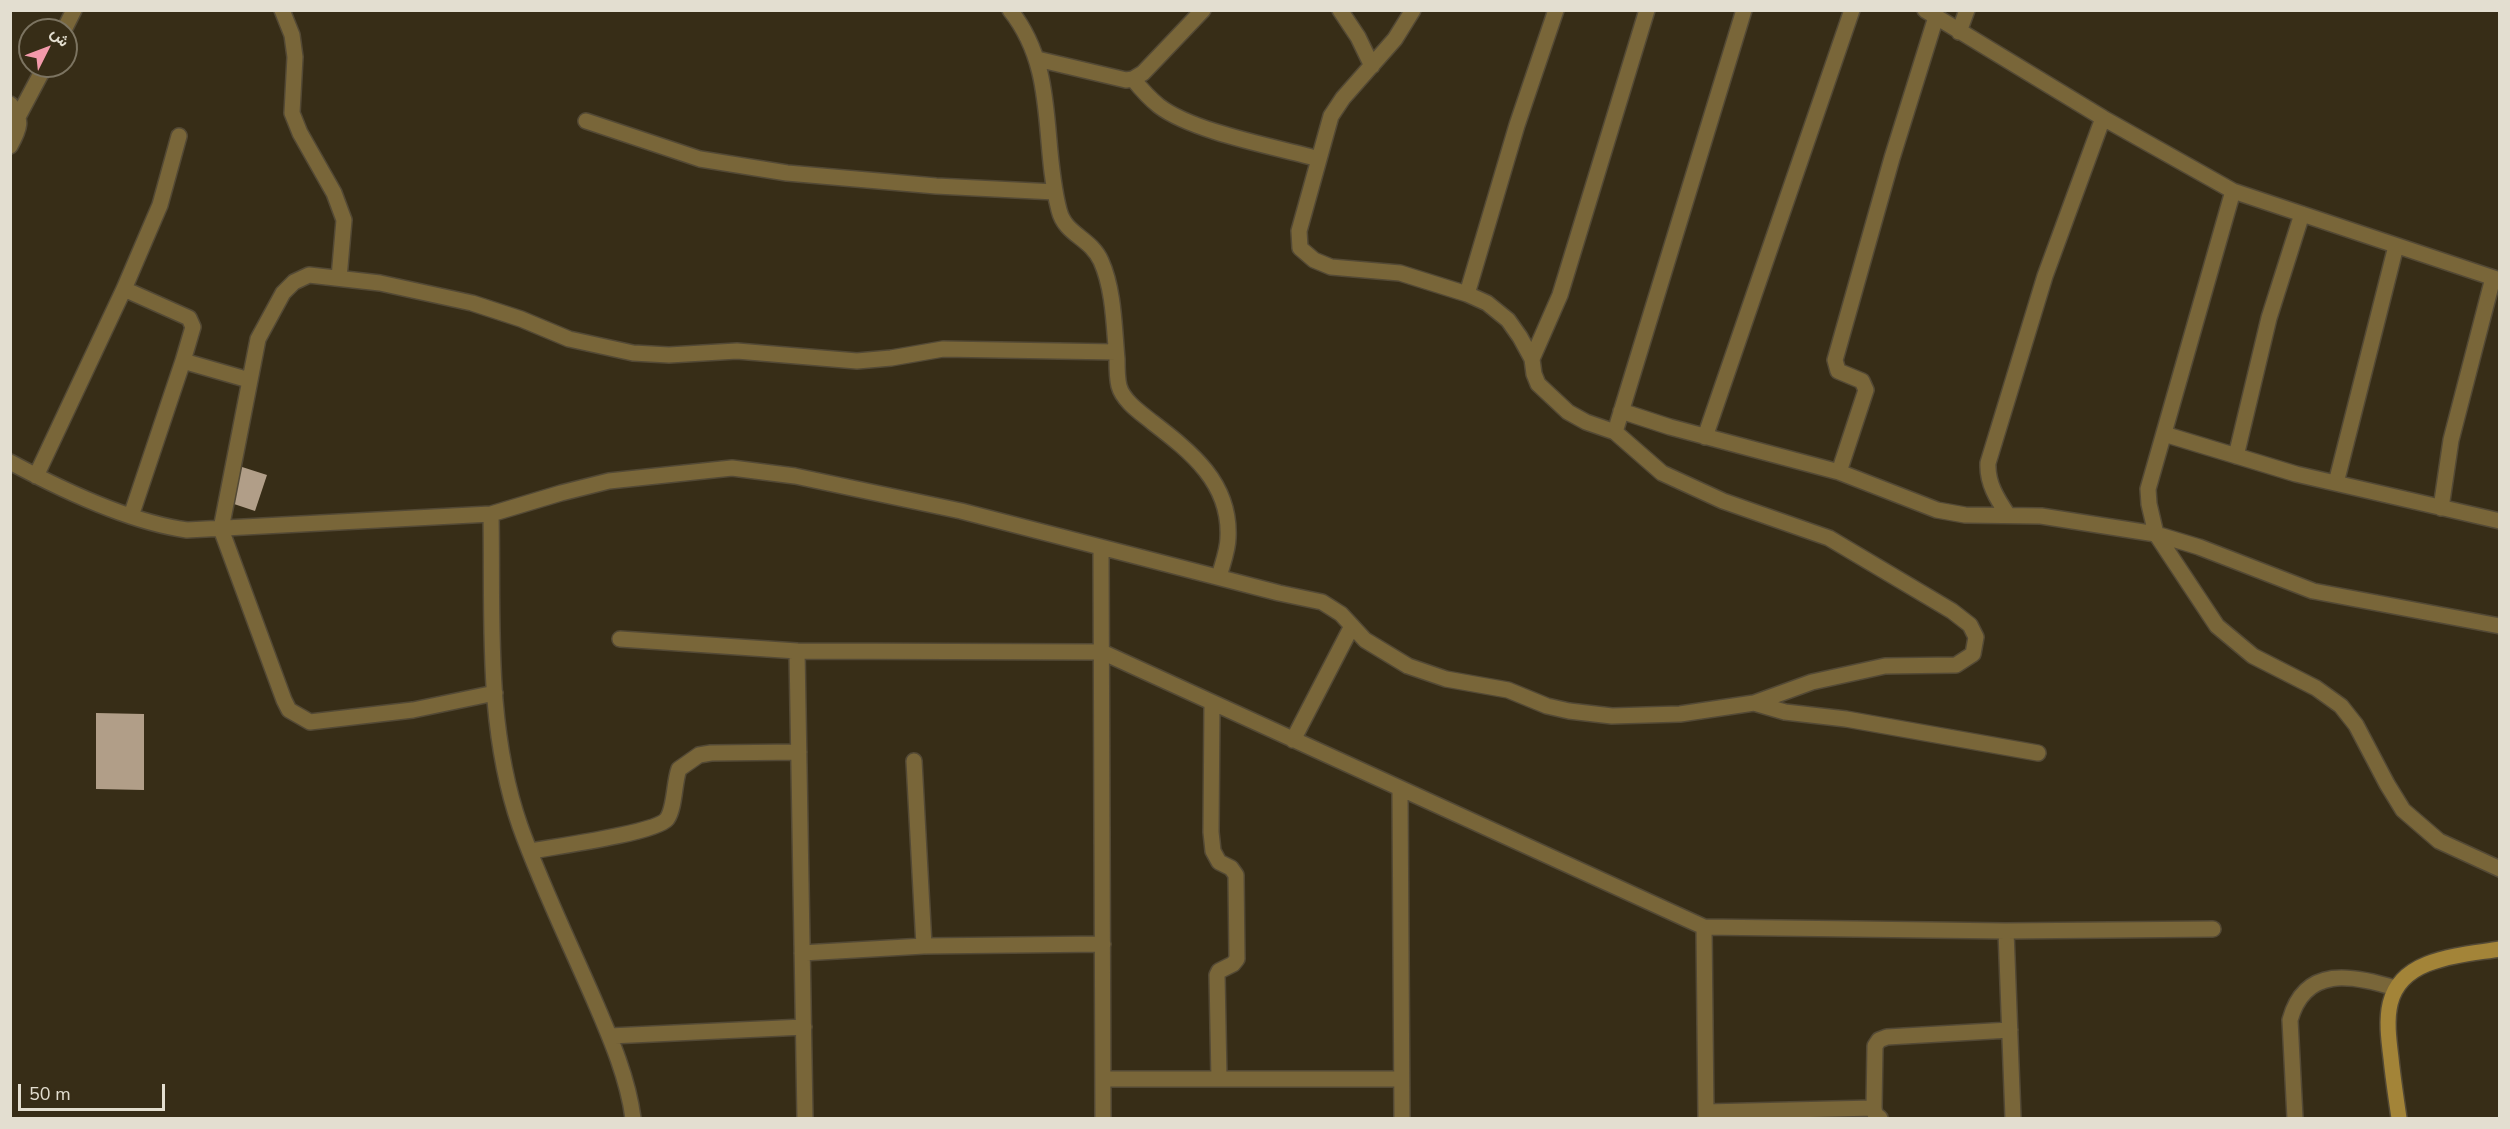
<!DOCTYPE html>
<html>
<head>
<meta charset="utf-8">
<style>
	body { margin:0 }
	#map { position:relative; width:2510px; height:1129px; overflow:hidden; background:#372d17; font-family:"Nunito Sans",Vazirmatn,sans-serif }
	canvas { display:block }
	.frame { position:absolute; inset:0; border:12px solid #e3ded0; pointer-events:none }
	.north { position:absolute; left:18px; top:18px; width:60px; height:60px; box-sizing:border-box; background:#372d17; border:2px solid #7c7461; border-radius:50%; rotate:48deg; font-size:16px; font-weight:700; line-height:24px; text-align:center; color:#e3ded0 }
	.north::after { content:''; display:block; margin:auto; width:21px; height:27px; background:#f39aab; clip-path:polygon(50% 0,100% 100%,50% 72%,0 100%) }
	.scale { position:absolute; left:18px; top:1084px; width:147px; height:27px; box-sizing:border-box; border:3px solid #e3ded0; border-top:0; padding-left:8px; font-size:18px; line-height:21px; white-space:nowrap; color:#e3ded0; -webkit-text-stroke:4px #372d17; paint-order:stroke }
</style>
</head>
<body>
<div id="map">
<canvas width="2510" height="1129"></canvas>
<div class="frame"></div>
<div class="north">ش</div>
<div class="scale">50 m</div>
</div>
<script>
const context = document.querySelector('canvas').getContext('2d');
context.lineJoin = 'round';
function fill(path, color) { context.fillStyle = color; context.fill(path, 'evenodd'); }
function trace(path, color, width, dash) { context.strokeStyle = color; context.lineWidth = width; context.lineCap = dash ? 'butt' : 'round'; context.setLineDash(dash || []); context.stroke(path); }
fill(new Path2D(`
	M 239,466 L 267,475 L 255,511 L 228,502 Z
	M 96,713 L 144,714 L 144,790 L 96,789 Z`), '#b19e88');
const minor = new Path2D(`
	M 282,10 L 292,35 L 295,57 L 292,113 L 300,133 L 334,193 L 344,220 L 339,278
	M 1010,10 C 1058,70 1041,141 1059,210 C 1065,235 1090,237 1101,261 C 1114,290 1114,327 1117,359 C 1117,367 1117,378 1119,386 C 1123,401 1141,413 1152,422 C 1191,452 1231,483 1228,538 C 1228,550 1222,565 1219,577
	M 1340,10 L 1358,37 L 1372,66
	M 1925,10 L 2103,118 L 2233,191
	M 64,30 L 74,10
	M 1959,32 L 1967,10
	M 1037,59 L 1126,80 L 1133,79 L 1143,73 L 1203,10
	M 1133,79 C 1141,89 1149,98 1159,106 C 1193,132 1276,147 1319,159
	M 10,104 C 24,119 19,130 10,146
	M 19,115 L 45,66
	M 586,121 L 700,159 L 787,173 L 936,186 L 1055,192
	M 2500,280 L 2233,191 L 2148,489 L 2149,504 L 2156,534 L 2217,626 L 2253,656 L 2316,688 L 2341,706 L 2356,725 L 2387,784 L 2403,810 L 2439,841 L 2500,869
	M 124,289 L 189,318 L 193,327 L 183,361
	M 1467,294 L 1517,125 L 1556,10
	M 1532,359 L 1560,295 L 1647,10
	M 1621,411 L 1670,427 L 1839,472 L 1937,510 L 1965,515 L 2041,516 L 2156,534 L 2199,547 L 2313,591 L 2500,626
	M 1615,432 L 1744,10
	M 2164,434 L 2296,474 L 2500,521
	M 1705,437 L 1852,10
	M 2236,456 L 2269,318 L 2302,214
	M 10,462 C 62,490 129,522 187,530 L 491,514 C 493,618 485,726 520,826 C 541,885 570,944 595,1002 C 611,1039 628,1079 633,1118
	M 1839,472 L 1866,390 L 1862,381 L 1838,371 L 1835,360 L 1892,158 L 1936,17
	M 36,476 L 124,289 L 160,205 L 179,136
	M 2336,483 L 2396,246
	M 2441,508 L 2451,440 L 2493,278
	M 491,514 L 561,493 L 609,481 L 732,468 L 795,476 L 961,511 L 1279,593 L 1322,602 L 1341,614 L 1365,640 L 1408,666 L 1446,679 L 1508,690 L 1547,706 L 1569,711 L 1612,716 L 1680,714 L 1754,703 L 1812,682 L 1885,666 L 1956,665 L 1973,654 L 1976,637 L 1970,625 L 1952,611 L 1829,538 L 1723,501 L 1662,473 L 1615,432 L 1586,422 L 1568,412 L 1538,384 L 1534,374 L 1532,359 L 1520,337 L 1508,320 L 1487,303 L 1467,294 L 1400,273 L 1331,267 L 1314,260 L 1300,248 L 1299,231 L 1331,116 L 1343,98 L 1395,39 L 1413,10
	M 2008,515 C 1997,499 1987,483 1988,463 L 2045,276 L 2103,118
	M 131,516 L 183,361 L 249,380
	M 1101,548 L 1103,1118
	M 620,639 L 797,651 L 805,1118
	M 797,651 L 1102,652 L 1704,927 L 2006,931 L 2213,929
	M 495,693 L 413,710 L 310,722 L 289,710 L 284,700 L 221,529 L 258,339 L 283,293 L 294,282 L 309,275 L 380,283 L 472,303 L 521,319 L 569,339 L 633,353 L 669,355 L 737,351 L 857,361 L 891,358 L 943,349 L 1116,352
	M 1212,703 L 1211,832 L 1213,851 L 1219,862 L 1231,868 L 1236,875 L 1237,959 L 1233,964 L 1219,971 L 1217,975 L 1219,1079
	M 1754,703 L 1785,712 L 1846,719 L 2038,753
	M 1293,740 L 1352,626
	M 914,761 L 924,946
	M 1400,790 L 1402,1118
	M 531,851 C 553,847 656,833 667,819 C 675,808 674,782 679,769 L 699,755 L 711,753 L 799,752
	M 1704,927 L 1706,1118
	M 2006,931 L 2013,1118
	M 802,953 L 924,946 L 1103,944
	M 610,1036 L 804,1027
	M 1103,1079 L 1401,1079
	M 1706,1112 L 1874,1108
	M 1880,1118 L 1875,1114 L 1874,1108 L 1875,1046 L 1879,1040 L 1887,1037 L 2010,1030
	M 2295,1118 L 2290,1020 C 2305,965 2353,975 2395,988`);
const secondary = new Path2D(`
	M 2399,1118 C 2396,1098 2393,1078 2391,1058 C 2386,1019 2382,982 2427,964 C 2450,955 2475,953 2500,949`);
trace(minor, '#534935', 18);
trace(secondary, '#534935', 18);
trace(minor, '#796639', 15);
trace(secondary, '#a38438', 15);
</script>
</body>
</html>
